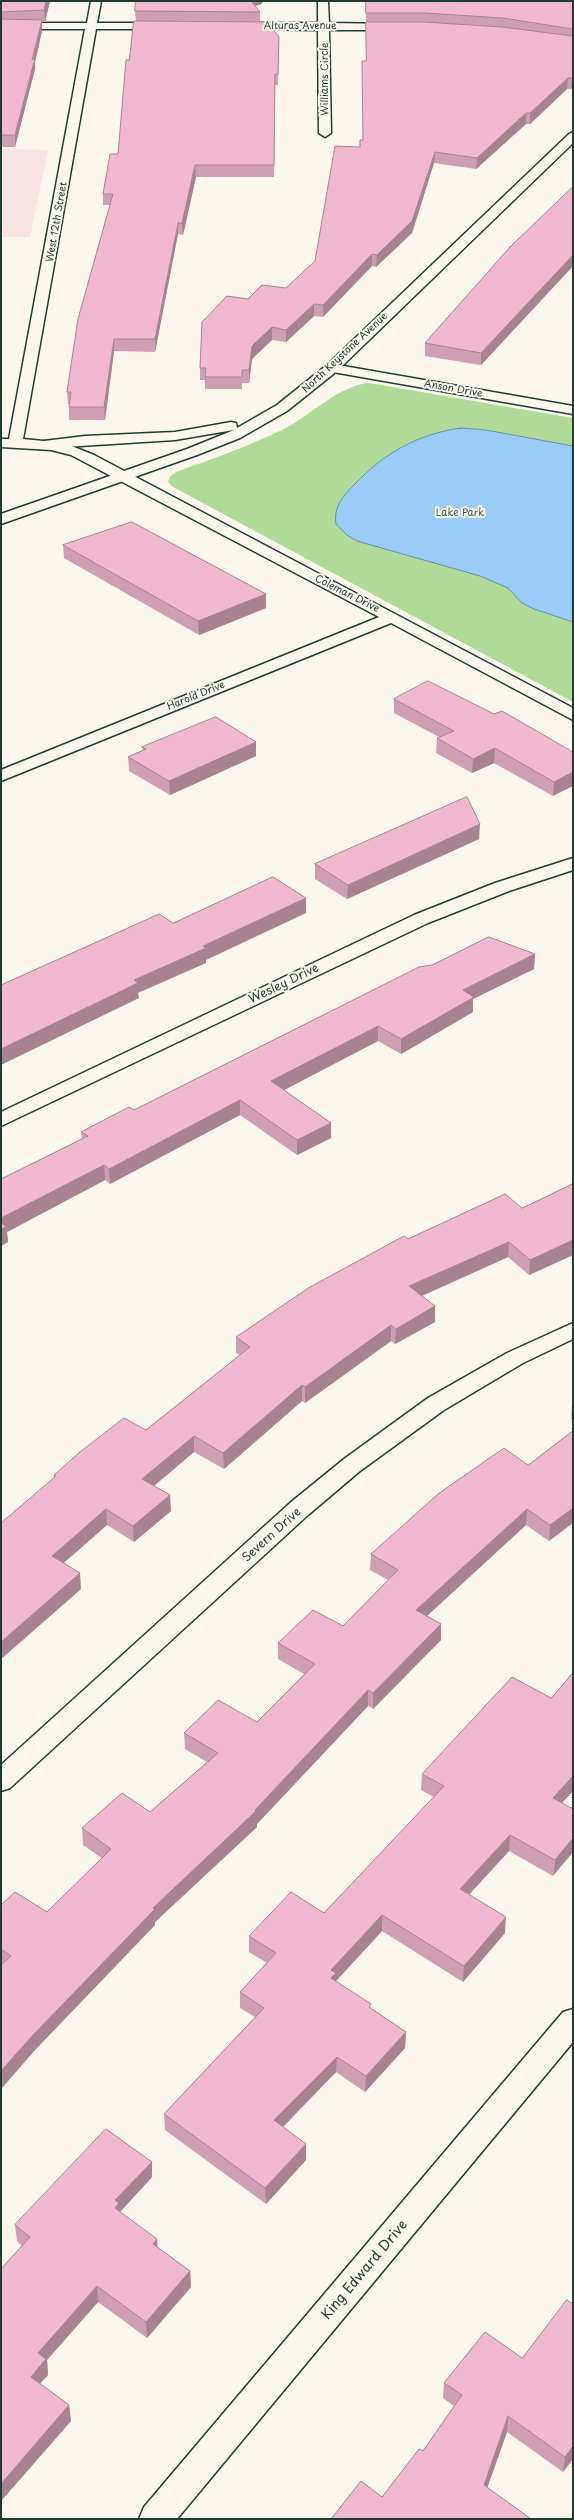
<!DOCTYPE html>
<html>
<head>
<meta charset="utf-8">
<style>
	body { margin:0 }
	#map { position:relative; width:574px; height:2520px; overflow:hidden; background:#fbf7ec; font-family:"Playpen Sans",sans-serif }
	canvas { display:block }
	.frame { position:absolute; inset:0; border:2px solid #1f3d34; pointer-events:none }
</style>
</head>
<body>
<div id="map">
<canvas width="574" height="2520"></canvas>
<div class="frame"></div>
</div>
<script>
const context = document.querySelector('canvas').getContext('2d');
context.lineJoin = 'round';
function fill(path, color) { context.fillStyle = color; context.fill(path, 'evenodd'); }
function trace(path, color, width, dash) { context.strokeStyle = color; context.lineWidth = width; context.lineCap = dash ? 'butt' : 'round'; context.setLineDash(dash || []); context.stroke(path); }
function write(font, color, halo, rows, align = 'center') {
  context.font = font + ' "Playpen Sans",sans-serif'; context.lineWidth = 4; context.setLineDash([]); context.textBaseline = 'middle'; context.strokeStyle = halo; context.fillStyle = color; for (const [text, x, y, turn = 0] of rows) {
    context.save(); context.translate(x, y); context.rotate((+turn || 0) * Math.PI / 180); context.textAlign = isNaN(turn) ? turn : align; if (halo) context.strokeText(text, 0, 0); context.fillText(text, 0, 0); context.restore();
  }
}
fill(new Path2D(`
	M 1,149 L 48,150 L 30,237 L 1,237 Z`), '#f8e4e3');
fill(new Path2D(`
	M 369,383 L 573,418 L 573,702 L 173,487 L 168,482 L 170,477 L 176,472 C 212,459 249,446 284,429 C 312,415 337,386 369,383 Z`), '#b0da97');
const water = new Path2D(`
	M 461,428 L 486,430 L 573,446 L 573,622 L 534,609 L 522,603 L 508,588 L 480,576 L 357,541 L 347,535 L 336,524 C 333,507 344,495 355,484 C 384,453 418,434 461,428 Z`);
fill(water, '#9bccf7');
trace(water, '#6993a9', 1);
const street = new Path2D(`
	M 91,1 L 101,1 L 97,23 L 163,23 L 168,26 L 163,29 L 96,29 L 23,439 L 64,443 L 94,455 L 573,708 L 573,720 L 391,623 L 1,781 L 1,770 L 379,617 L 71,455 L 51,450 L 1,447 L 1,439 L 9,439 L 85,29 L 1,29 L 1,23 L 87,23 Z
	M 318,1 L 328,1 L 329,23 L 397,24 L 402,27 L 397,30 L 329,30 L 331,133 L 325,137 L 319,133 L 318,30 L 241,29 L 236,26 L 241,23 L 318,23 Z
	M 332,364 L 573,406 L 573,414 L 327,371 L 325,368 L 327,365 Z
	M 573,858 L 573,870 L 509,891 L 428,923 L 1,1126 L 1,1112 L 414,915 L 495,883 Z
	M 573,1323 L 573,1339 L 523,1363 L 444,1410 L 360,1471 L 308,1515 L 10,1788 L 1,1791 L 1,1765 L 290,1503 L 344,1459 L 428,1398 L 507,1353 Z
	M 573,2009 L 573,2042 L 177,2519 L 139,2519 L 144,2507 L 563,2012 Z`);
const secondary = new Path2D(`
	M 573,132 L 573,143 L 337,371 L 287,411 L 240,438 L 197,455 L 1,524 L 1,514 L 187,449 L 234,430 L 175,440 L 49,448 L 42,444 L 44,441 L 85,436 L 175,432 L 231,422 L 236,423 L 237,428 L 277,405 L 327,365 L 569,134 Z`);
trace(street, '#1f3d34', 3);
trace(secondary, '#1f3d34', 3);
fill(street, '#fbf7ec');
fill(secondary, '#fbf7ec');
fill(new Path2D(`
	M 1,1 L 50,1 L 45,22 L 42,22 L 42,31 L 35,62 L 35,69 L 15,147 L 1,147 Z
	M 136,1 L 264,1 L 260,5 L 255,6 L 260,12 L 260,22 L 279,37 L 278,85 L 275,85 L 274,177 L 196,177 L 183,235 L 178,234 L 155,352 L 114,351 L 105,420 L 69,420 L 69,404 L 68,404 L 67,392 L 110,205 L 103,205 L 103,194 L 118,154 L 129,60 L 136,21 L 135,11 Z
	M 366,1 L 573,1 L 573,88 L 571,89 L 567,89 L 530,124 L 526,124 L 476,169 L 434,163 L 412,233 L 376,267 L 372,266 L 323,317 L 314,316 L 286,342 L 272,340 L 252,359 L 249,383 L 242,383 L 242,389 L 205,389 L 205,380 L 200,380 L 200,368 L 248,299 L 286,288 L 315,261 L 363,140 L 366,61 Z
	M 573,187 L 573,266 L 481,365 L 425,356 L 425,343 Z
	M 63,545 L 266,594 L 266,608 L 199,635 L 64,558 Z
	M 394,699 L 494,714 L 573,752 L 553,796 L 494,763 L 472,773 L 436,753 L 437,738 L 439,737 L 394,713 Z
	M 142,747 L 256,756 L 170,795 L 129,771 L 128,757 L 143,750 Z
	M 479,839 L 347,899 L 315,879 L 315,864 Z
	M 535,954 L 534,969 L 473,999 L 473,1012 L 401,1054 L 378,1041 L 283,1090 L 331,1123 L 331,1138 L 297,1155 L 240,1115 L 110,1184 L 105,1180 L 7,1232 L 8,1242 L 1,1246 L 1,1179 L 82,1139 L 81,1132 L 134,1110 Z
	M 573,1184 L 573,1255 L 529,1275 L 508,1257 L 422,1296 L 435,1306 L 435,1322 L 395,1344 L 391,1341 L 305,1403 L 302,1401 L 224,1469 L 194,1452 L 154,1486 L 171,1511 L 134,1542 L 107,1525 L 64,1563 L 81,1589 L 1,1659 L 54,1478 L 54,1475 L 146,1430 L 240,1355 L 236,1353 L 236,1337 L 408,1239 L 522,1208 Z
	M 573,1403 L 573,1421 L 571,1419 L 572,1404 Z
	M 573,1431 L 549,1541 L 526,1525 L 427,1616 L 441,1624 L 441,1640 L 373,1709 L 368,1706 L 257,1824 L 257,1827 L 155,1922 L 155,1925 L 34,2051 L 1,2089 L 1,1965 L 2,1965 L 1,1964 L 1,1905 L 47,1912 L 102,1858 L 83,1845 L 82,1828 L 150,1812 L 207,1762 L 185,1749 L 184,1733 L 257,1722 L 304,1674 L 278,1659 L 278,1643 L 343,1626 L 388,1580 L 370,1570 L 371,1554 L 528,1465 Z
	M 573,1673 L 573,1791 L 562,1803 L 553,1876 L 509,1851 L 469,1895 L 505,1933 L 463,1982 L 382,1931 L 336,1981 L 371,2009 L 406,2032 L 405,2048 L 365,2092 L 336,2072 L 283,2127 L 306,2144 L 306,2160 L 266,2204 L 165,2130 L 164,2114 L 255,2017 L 240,2008 L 240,1992 L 267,1963 L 249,1952 L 249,1936 L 324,1913 L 434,1797 L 421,1790 L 422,1774 L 551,1698 Z
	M 152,2162 L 152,2177 L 120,2212 L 158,2248 L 190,2271 L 191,2287 L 147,2338 L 98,2302 L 47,2360 L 48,2375 L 40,2383 L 69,2405 L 71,2421 L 1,2501 L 1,2269 L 22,2246 L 17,2241 L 15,2225 Z
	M 573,2304 L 573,2459 L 563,2472 L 507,2432 L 487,2487 L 382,2497 L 423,2451 L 454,2406 L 443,2398 L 444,2383 L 522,2358 Z`), '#ce9fb2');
fill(new Path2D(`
	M 46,1 L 50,1 L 45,22 L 44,10 Z
	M 247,1 L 264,1 L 260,5 L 248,6 Z
	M 42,20 L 42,31 L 35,62 L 35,69 L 15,147 L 15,135 Z
	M 568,78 L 567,89 L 530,124 L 530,113 Z
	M 572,78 L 573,78 L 573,88 L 571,89 Z
	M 526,113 L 526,124 L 476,169 L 477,158 Z
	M 435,152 L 434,163 L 412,233 L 376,267 L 377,255 Z
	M 195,165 L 196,177 L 183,235 L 182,223 Z
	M 178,223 L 178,234 L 155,352 L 155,339 Z
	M 372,254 L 372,266 L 323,317 L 323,305 Z
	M 573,255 L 573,266 L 481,365 L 481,353 Z
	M 314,304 L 314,316 L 286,342 L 286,330 Z
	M 272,327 L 272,340 L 252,359 L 249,383 L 249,370 L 252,346 Z
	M 114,339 L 114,351 L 105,420 L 104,407 Z
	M 266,594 L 266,608 L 199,635 L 198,621 Z
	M 256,742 L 256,756 L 170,795 L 169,781 Z
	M 495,748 L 494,763 L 472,773 L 473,759 Z
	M 573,772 L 573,786 L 553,796 L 554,782 Z
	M 480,824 L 479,839 L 347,899 L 348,885 Z
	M 306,898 L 306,913 L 206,960 L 206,963 L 138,993 L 139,998 L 1,1065 L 1,1049 L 134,980 L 203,946 Z
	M 535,954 L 534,969 L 473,999 L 473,1012 L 401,1054 L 401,1039 L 463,990 Z
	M 378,1026 L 378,1041 L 271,1097 L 271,1081 Z
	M 240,1100 L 240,1115 L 110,1184 L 109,1169 Z
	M 331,1123 L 331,1138 L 297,1155 L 297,1140 Z
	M 104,1165 L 105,1180 L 7,1232 L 8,1242 L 1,1246 L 1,1218 Z
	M 573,1240 L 573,1255 L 529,1275 L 530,1260 Z
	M 509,1242 L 508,1257 L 408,1302 L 409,1286 Z
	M 435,1306 L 435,1322 L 395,1344 L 396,1329 Z
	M 391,1325 L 391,1341 L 305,1403 L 305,1387 Z
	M 302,1385 L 302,1401 L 224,1469 L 223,1453 Z
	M 194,1436 L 194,1452 L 143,1495 L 142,1479 Z
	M 170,1495 L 171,1511 L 134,1542 L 133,1526 Z
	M 573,1508 L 573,1523 L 549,1541 L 550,1525 Z
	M 106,1509 L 107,1525 L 53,1572 L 52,1556 Z
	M 527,1509 L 526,1525 L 416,1626 L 416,1610 Z
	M 80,1573 L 81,1589 L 1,1659 L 1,1642 Z
	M 441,1624 L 441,1640 L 373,1709 L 373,1693 Z
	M 368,1690 L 368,1706 L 257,1824 L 257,1827 L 155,1922 L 155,1925 L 34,2051 L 1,2089 L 1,2071 L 33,2035 L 153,1908 L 255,1810 Z
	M 573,1776 L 573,1791 L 551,1814 L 553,1798 Z
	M 510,1835 L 509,1851 L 459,1905 L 460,1889 Z
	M 573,1838 L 573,1852 L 553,1876 L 555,1860 Z
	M 382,1915 L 382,1931 L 336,1981 L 331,1994 L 331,1970 Z
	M 506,1917 L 505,1933 L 463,1982 L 464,1966 Z
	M 406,2032 L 405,2048 L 365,2092 L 366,2076 Z
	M 337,2057 L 336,2072 L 274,2136 L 274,2120 Z
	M 306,2144 L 306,2160 L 266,2204 L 265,2188 Z
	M 152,2162 L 152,2177 L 120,2212 L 115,2208 L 115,2200 Z
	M 157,2239 L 158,2255 L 153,2244 Z
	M 190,2271 L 191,2287 L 147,2338 L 146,2322 Z
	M 97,2286 L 98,2302 L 47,2360 L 48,2375 L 32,2392 L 31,2377 L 38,2353 Z
	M 69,2405 L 71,2421 L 1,2501 L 1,2484 Z
	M 508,2416 L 507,2432 L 483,2500 L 484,2485 Z
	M 573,2446 L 573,2459 L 563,2472 L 565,2457 Z`), '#a88291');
const building = new Path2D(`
	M 1,1 L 46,1 L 44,10 L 1,12 Z
	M 136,1 L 251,1 L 260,12 L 135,11 Z
	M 366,1 L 573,1 L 573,29 L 503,18 L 424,13 L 366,13 Z
	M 1,19 L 42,20 L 32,60 L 35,58 L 15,135 L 1,135 Z
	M 134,21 L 267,22 L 279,37 L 278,74 L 275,74 L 274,165 L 195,165 L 182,223 L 178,223 L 155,339 L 114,339 L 104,407 L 69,407 L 71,392 L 67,392 L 78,319 L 113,194 L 103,194 L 110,154 L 118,154 L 126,60 L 129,60 Z
	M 366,22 L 424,22 L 502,27 L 573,36 L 573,78 L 568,78 L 530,113 L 526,113 L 477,158 L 435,152 L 412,221 L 377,255 L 372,254 L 323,305 L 314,304 L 286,330 L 272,327 L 252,346 L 249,370 L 242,370 L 242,377 L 205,377 L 206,368 L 200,368 L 202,322 L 227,296 L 248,299 L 262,285 L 286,288 L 315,261 L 335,146 L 360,147 L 360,140 L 363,140 L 362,61 L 366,61 Z
	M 573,187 L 573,255 L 481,353 L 425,343 L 511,246 Z
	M 132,522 L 266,594 L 198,621 L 63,545 Z
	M 428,681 L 494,714 L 502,711 L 573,752 L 573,772 L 554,782 L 495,748 L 473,759 L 437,738 L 454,731 L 394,699 Z
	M 216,717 L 256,742 L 169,781 L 128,757 L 146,749 L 142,747 Z
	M 467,797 L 480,824 L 348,885 L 315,864 Z
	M 273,877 L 306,898 L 203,946 L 206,948 L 134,980 L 138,983 L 1,1049 L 1,985 L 159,914 L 173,923 Z
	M 489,937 L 535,954 L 463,990 L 474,997 L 401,1039 L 378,1026 L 271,1081 L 331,1123 L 297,1140 L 240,1100 L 109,1169 L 104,1165 L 1,1218 L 1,1179 L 88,1136 L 81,1132 L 129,1107 L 134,1110 L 419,967 L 432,965 Z
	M 573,1184 L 573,1240 L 530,1260 L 509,1242 L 409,1286 L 435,1306 L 396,1329 L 391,1325 L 305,1387 L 302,1385 L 223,1453 L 194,1436 L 142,1479 L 170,1495 L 133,1526 L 106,1509 L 52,1556 L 80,1573 L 1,1642 L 1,1523 L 56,1476 L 54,1475 L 80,1452 L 124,1418 L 146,1430 L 250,1347 L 236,1337 L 310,1287 L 404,1236 L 408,1239 L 505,1194 L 522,1208 Z
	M 1,1222 L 6,1227 L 1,1229 Z
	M 573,1431 L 573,1508 L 550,1525 L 527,1509 L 416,1610 L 441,1624 L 373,1693 L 368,1690 L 255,1810 L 256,1811 L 153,1908 L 155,1909 L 33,2035 L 1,2071 L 1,1965 L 11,1956 L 1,1949 L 1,1905 L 15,1892 L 47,1912 L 111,1849 L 82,1828 L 122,1793 L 150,1812 L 218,1753 L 184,1733 L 218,1700 L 257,1722 L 315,1664 L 278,1643 L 313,1610 L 343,1626 L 398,1570 L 371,1554 L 438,1494 L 504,1448 L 528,1465 Z
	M 573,1673 L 573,1776 L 553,1798 L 573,1809 L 573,1838 L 555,1860 L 510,1835 L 460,1889 L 506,1917 L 464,1966 L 382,1915 L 331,1970 L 336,1973 L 331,1978 L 371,2004 L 369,2007 L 406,2032 L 366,2076 L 337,2057 L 274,2120 L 306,2144 L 265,2188 L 164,2114 L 264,2008 L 240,1992 L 276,1953 L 249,1936 L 291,1892 L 324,1913 L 444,1786 L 422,1774 L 512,1677 L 551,1698 Z
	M 106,2129 L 152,2162 L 115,2200 L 119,2203 L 115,2208 L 157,2239 L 153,2244 L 190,2271 L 146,2322 L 97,2286 L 38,2353 L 46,2359 L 31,2377 L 69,2405 L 1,2484 L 1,2269 L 30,2237 L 15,2225 Z
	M 567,2300 L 573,2304 L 573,2446 L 565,2457 L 508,2416 L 484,2485 L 531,2519 L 331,2519 L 361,2481 L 382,2497 L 419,2449 L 423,2451 L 462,2395 L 444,2383 L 485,2332 L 522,2358 Z`);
fill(building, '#f0b9cf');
trace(building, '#a88291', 1);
write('10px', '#1f3d34', '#fbf7ec', [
	["Alturas Avenue",300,26],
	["Williams Circle",325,79,-90],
	["West 12th Street",57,222,-80],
	["North Keystone Avenue",345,353,-43],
	["Anson Drive",453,389,10],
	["Coleman Drive",347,594,27],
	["Harold Drive",196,696,-22]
]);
write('10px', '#3c5c48', '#fbf7ec', [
	["Lake Park",460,513]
]);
write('12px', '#1f3d34', '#fbf7ec', [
	["Wesley Drive",284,984,-26],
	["Severn Drive",272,1535,-42]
]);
write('14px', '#1f3d34', '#fbf7ec', [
	["King Edward Drive",365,2270,-50]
]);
</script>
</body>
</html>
